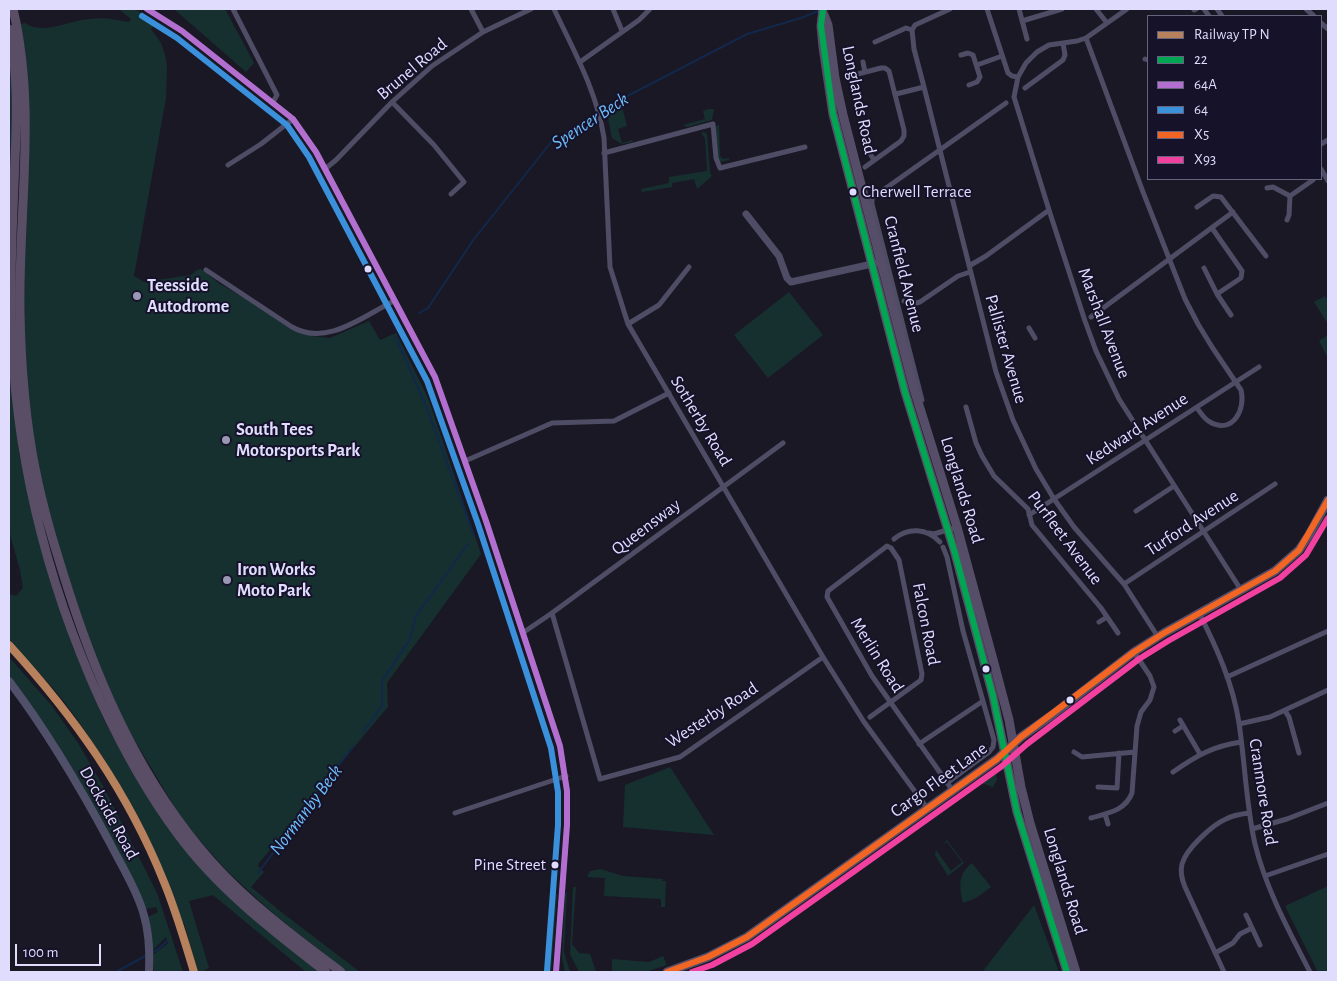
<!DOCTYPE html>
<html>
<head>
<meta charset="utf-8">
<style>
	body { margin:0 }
	#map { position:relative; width:1337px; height:981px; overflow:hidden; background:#1a1824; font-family:"Alegreya Sans",sans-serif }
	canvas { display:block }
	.frame { position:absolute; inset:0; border:10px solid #dfdcfe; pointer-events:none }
	.legend { position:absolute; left:1147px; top:15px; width:175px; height:165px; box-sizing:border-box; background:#16122a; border:1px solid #66637f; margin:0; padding:6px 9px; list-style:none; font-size:15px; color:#dfdcfe }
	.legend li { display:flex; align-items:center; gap:10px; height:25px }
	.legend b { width:25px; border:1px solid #66637f }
	.scale { position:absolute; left:15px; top:944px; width:86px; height:22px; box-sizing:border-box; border:2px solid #dfdcfe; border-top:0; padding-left:6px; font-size:15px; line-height:18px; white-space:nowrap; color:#dfdcfe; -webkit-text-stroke:4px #16122a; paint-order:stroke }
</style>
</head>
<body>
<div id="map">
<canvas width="1337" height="981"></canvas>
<div class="frame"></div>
<ul class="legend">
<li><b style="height:6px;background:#b6815c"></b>Railway TP N</li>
<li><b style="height:6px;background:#00a651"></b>22</li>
<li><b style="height:6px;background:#b36fd0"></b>64A</li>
<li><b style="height:6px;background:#3a90db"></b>64</li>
<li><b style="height:6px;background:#f26522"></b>X5</li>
<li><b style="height:6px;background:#f240a1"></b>X93</li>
</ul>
<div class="scale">100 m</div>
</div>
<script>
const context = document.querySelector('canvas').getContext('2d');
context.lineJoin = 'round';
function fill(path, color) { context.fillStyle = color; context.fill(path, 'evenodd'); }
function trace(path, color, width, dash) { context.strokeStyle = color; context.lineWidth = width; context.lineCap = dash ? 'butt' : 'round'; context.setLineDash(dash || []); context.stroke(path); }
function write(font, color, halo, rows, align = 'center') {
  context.font = font + ' "Alegreya Sans",sans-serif'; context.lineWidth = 4; context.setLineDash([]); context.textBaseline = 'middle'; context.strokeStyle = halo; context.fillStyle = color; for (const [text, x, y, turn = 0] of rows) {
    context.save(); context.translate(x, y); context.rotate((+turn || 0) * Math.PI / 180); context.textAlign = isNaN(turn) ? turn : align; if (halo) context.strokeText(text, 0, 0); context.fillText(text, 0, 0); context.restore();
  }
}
fill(new Path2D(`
	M 119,9 L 135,9 L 156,22 L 151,29 L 161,43 L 165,55 L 167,66 L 166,98 L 134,276 L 144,282 L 191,275 L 197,270 L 201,269 L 220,284 L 312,336 L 330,338 L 369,321 L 380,340 L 396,333 L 428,398 L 481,554 L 387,683 L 388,707 C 344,758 303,811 259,863 L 258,866 L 264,872 L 251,887 L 280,911 L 360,972 L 347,972 L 275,915 L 227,871 L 197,837 L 180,816 L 131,734 L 116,707 L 93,651 L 47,513 L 32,429 L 27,384 L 23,307 L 28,86 L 25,49 L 20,24 L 25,23 C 43,36 69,20 90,19 C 103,17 116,20 129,22 L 131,19 Z
	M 174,9 L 225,9 L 254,63 L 246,72 Z
	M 9,50 C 16,105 11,162 9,218 Z
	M 622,107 L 627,126 L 618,129 L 622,143 L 632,140 L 633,142 L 622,144 L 612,138 L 607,113 Z
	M 709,109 L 714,109 L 712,120 L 687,127 L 683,125 L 705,119 L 703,111 Z
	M 719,125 L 720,156 L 723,159 L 729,158 L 729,160 L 720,162 L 718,158 L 715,130 L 716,126 Z
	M 704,132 L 707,134 L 710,173 L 712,176 L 697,189 L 694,179 L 672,183 L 672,187 L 642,192 L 641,189 L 669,183 L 669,177 L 707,171 L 705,138 L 701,133 Z
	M 789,292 L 823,335 L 768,378 L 734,335 Z
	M 1325,296 L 1328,301 L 1328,324 L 1314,302 Z
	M 1328,335 L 1328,358 L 1319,341 Z
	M 9,348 L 13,399 L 20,458 L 33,517 L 51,584 L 73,648 L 104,720 L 133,772 L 175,836 L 322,972 L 306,972 L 213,895 L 189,901 L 209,968 L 205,970 L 206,972 L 198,972 L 184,923 L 182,924 C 153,851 119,778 74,715 C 55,688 31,664 9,641 L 9,594 L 16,596 L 23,588 L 20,570 L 9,531 Z
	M 9,657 L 52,706 L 78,743 L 103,786 L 157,893 L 183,972 L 154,972 L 153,955 L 168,943 L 166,937 L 153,950 L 148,917 L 158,912 L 156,907 L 146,909 L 122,858 L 109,834 L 53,738 L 23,693 L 9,675 Z
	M 670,767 L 714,835 L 623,827 L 625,785 Z
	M 996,773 L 997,780 L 993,787 L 978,782 Z
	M 952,799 L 954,801 L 919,827 L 919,823 Z
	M 947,840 L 964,863 L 948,876 L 935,855 L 936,850 L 951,871 L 962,862 L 947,842 L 944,844 Z
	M 972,863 L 991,887 L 976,898 L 963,903 C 959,886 958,874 972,863 Z
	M 600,869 L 623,876 L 663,879 L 662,881 L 666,881 L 665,907 L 661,907 L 661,899 L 604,896 L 605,878 L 587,877 L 590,871 Z
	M 1328,886 L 1328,972 L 1318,972 L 1285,906 Z
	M 573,887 L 576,887 L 572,944 L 579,953 L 590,954 L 596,972 L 579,972 L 570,954 Z
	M 554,890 L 557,895 L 551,972 L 548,972 Z
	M 567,891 L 564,952 L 570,972 L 565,972 L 562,958 L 565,894 Z
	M 1034,905 L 1059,972 L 982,972 L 983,971 Z
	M 663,956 L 667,965 L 645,972 L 610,972 L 612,972 L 612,959 L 649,962 Z`), '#163030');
trace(new Path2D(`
	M 419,313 L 428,308 L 474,239 L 552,141 L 612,104 L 747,34 L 801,18 L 821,10
	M 395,336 L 426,406 L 474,536
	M 363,732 L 382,706 L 382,681 L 409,641 L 416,616 L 468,544
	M 258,873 L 353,746
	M 151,953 L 157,950 L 167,941
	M 116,972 L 147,955`), '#12284b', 2);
trace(new Path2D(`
	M 147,9 L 182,31 L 293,119 L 316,152 L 435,377 L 486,521 L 560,746 L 567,791 L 567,825 L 556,972
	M 233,9 L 277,95 L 273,102
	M 471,9 L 483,32
	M 554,9 C 574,51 597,92 604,138 L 610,267 L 628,324 L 823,657 L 864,722 L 927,808
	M 613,9 L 622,31
	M 987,9 L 1008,73 L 1012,76 L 1018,77
	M 1019,9 L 1027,39
	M 1096,9 L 1107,23
	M 1127,9 L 1086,38 L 1077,41 L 1049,45 L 1037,52 L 1026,63 L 1018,77 L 1014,97 L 1049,210 L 1085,321 L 1096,351 L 1119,399 L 1241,590
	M 1204,9 L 1209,16
	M 1217,9 L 1222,16
	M 1306,9 L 1314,16
	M 1194,10 L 1196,9
	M 1022,21 L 1062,9
	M 1321,23 L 1328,29
	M 912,30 L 914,49 L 924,87 L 996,372 L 1013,420 L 1036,469 L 1054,499 L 1074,527 L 1124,584 L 1158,637
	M 1086,38 L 1143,192 L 1185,299 L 1198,324 L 1212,347 L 1241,390 C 1246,409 1233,435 1210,422 C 1204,419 1201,413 1197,408
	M 875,42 L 906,28 L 912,30 L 915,25 L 950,9
	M 961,55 L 968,53 L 973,55 L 980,77 L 977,82 L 969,85
	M 1145,59 L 1148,60
	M 580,62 L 639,20 L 650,9
	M 863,62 L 865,72
	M 977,65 L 1002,56
	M 854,75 L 881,68 L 885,68 L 889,71 L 904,130 L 904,136 L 901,141 L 865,167
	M 1025,88 L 1063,60 L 1065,55 L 1063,43
	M 896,94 L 924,87
	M 392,102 L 434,145 L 464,182 L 451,194
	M 1321,144 L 1328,140
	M 869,152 L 874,160
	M 604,153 L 713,124 L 716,158 L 720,168 L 805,147
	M 228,165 L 261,144 L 293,119
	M 325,169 L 336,160 L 392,102 L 432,66 L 483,32 L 531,9
	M 1321,169 L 1328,181
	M 1267,188 L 1273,187 L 1290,196 L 1289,215 L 1287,220
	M 1290,196 L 1313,180
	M 1197,207 L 1213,196 L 1221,197 L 1266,256
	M 1212,228 L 1242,271 L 1241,278 L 1217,294
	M 969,266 L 986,256 L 1049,210
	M 1204,268 L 1217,294 L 1231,315
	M 206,270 L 292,327 C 327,347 363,316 394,301
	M 904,301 L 913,304
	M 909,313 L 913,304 L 920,302 L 958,276 L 970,272
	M 1091,317 L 1233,212
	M 628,324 L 659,305 L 689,267
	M 1029,328 L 1035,338
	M 922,400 L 872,204 L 872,198 L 1006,103
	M 966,407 L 976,443 L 982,456 L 994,476 L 1028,509 L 1032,525 L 1101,608 L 1118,633
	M 465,461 L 552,423 L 614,421 L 669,393
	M 1136,511 L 1174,486
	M 1029,515 L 1259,367
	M 929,533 L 934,534 L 957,527
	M 894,539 C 908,527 927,528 940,542
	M 943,547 L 947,557 L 963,631 L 994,740 L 993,747 L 989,752 L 947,783
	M 1124,584 L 1275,484
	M 552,613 L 600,779 L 680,757 L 823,657
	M 1199,613 C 1217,648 1233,684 1239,723 C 1245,763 1246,804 1255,844 C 1266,889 1289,931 1310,972
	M 1099,622 L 1107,617
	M 524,632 L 552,613 L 783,443
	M 1227,677 L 1328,631
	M 1285,711 L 1289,717 L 1299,753
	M 870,717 L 921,680 L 922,674 L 899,560 L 891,548 L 887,546 L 828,591 L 827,597 L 872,676 L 953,791
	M 1180,720 L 1200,754
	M 1239,724 L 1270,717 L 1328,690
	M 1175,731 L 1183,726
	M 919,744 L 983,701
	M 1074,752 L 1082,757 L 1135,752
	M 1173,772 C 1196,756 1213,746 1241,742
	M 1098,787 L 1117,788 L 1119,753
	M 455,813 L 566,776
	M 1105,814 L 1108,824
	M 1091,818 C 1108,813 1125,811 1132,793 L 1137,726 L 1141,712 L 1150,700 L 1154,687 L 1150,676 L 1134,652
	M 1252,829 L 1287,819 L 1328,803
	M 1265,876 L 1328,854
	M 1246,915 L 1260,945
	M 1215,953 L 1233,943 L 1240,934 L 1252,928
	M 1224,972 L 1185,887 C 1182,880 1180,872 1182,864 C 1186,849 1212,825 1226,819 C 1233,815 1241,814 1249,813`), '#4e4d65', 5);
trace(new Path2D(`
	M 746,214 L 779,256 L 787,278 L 791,282 L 881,262`), '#4e4d65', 7);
trace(new Path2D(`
	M 9,681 C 47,731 80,787 110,843 C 121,865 136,888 143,912 C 149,931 150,952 149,972`), '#51506a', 8);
trace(new Path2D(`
	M 823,9 L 821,26 L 823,47 L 833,114 L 905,392 L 955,553 L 993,696 L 1017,812 L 1067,972
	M 824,15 L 828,25 L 835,78 L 843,115 L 914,389 L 957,527 L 995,667 L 1009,720 L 1021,787 L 1030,823 L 1076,972
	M 667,972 L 708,957 L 747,937 L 997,759 L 1021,737 L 1052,715 L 1134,652 L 1164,633 L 1275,571 L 1299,550 L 1309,535 L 1328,500`), '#564e69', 9);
trace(new Path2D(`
	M 13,9 C 37,109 18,212 20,313 C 21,365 25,418 35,468 C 43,510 56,551 69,592 C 100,689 143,784 211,861 C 248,903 296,938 341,972
	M 9,29 C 18,72 17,115 15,159 C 13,212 10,264 11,316 C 14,450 46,581 101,702 C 122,747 147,793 177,833 C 217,888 273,931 326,972`), '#5a4e67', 9);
trace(new Path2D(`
	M 823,9 L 821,26 L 833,114 L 905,392 L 955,553 L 993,696 L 1017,812 L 1067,972`), '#00a651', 6);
trace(new Path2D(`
	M 147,9 L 182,31 L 293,119 L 316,152 L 435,377 L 486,521 L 560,746 L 567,791 L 567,825 L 556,972`), '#b36fd0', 6);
trace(new Path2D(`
	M 142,16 L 177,38 L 287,125 L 309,157 L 427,381 L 478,524 L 551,748 L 558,792 L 558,825 L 547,971`), '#3a90db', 6);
trace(new Path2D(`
	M 667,972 L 708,957 L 747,937 L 997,759 L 1021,737 L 1134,652 L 1164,633 L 1275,571 L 1299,550 L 1328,500`), '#f26522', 6);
trace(new Path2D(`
	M 692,972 L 712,965 L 752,944 L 1002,766 L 1027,744 L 1139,659 L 1168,641 L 1280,578 L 1306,555 L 1328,518`), '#f240a1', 6);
trace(new Path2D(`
	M 9,645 C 74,716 128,792 164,882 C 176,911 185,942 194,972`), '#b6815c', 8);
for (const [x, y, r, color] of [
	[853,192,4.5,"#dfdcfe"],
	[368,269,4.5,"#dfdcfe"],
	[137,296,5,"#9a97b2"],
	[226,440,5,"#9a97b2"],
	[227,580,5,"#9a97b2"],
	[986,669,4.5,"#dfdcfe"],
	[1070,700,4.5,"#dfdcfe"],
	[555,865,4.5,"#dfdcfe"]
]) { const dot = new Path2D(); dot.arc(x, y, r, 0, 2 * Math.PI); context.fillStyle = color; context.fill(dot); trace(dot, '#16122a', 2); }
write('17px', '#dfdcfe', '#16122a', [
	["Cherwell Terrace",862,192],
	["Pine Street",546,865,"right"]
], 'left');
write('18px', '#dfdcfe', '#16122a', [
	["Brunel Road",412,69,-40],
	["Longlands Road",859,100,78],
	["Cranfield Avenue",904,274,76],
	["Marshall Avenue",1104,323,69],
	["Pallister Avenue",1006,349,74],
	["Sotherby Road",701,421,59],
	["Kedward Avenue",1137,429,-33],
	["Longlands Road",962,490,73],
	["Turford Avenue",1192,523,-33],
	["Queensway",646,527,-37],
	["Purfleet Avenue",1065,538,53],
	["Falcon Road",926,624,79],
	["Merlin Road",877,655,58],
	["Westerby Road",712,715,-33],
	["Cargo Fleet Lane",939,780,-36],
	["Cranmore Road",1263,792,81],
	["Dockside Road",109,813,61],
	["Longlands Road",1065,881,73]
]);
write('bold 18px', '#dfdcfe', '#16122a', [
	["Teesside",147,286],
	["Autodrome",147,307],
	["South Tees",236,430],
	["Motorsports Park",236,451],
	["Iron Works",237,570],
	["Moto Park",237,591]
], 'left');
write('italic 19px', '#6ebcfa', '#16122a', [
	["Spencer Beck",590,121,-33],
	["Normanby Beck",306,810,-53]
]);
</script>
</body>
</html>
